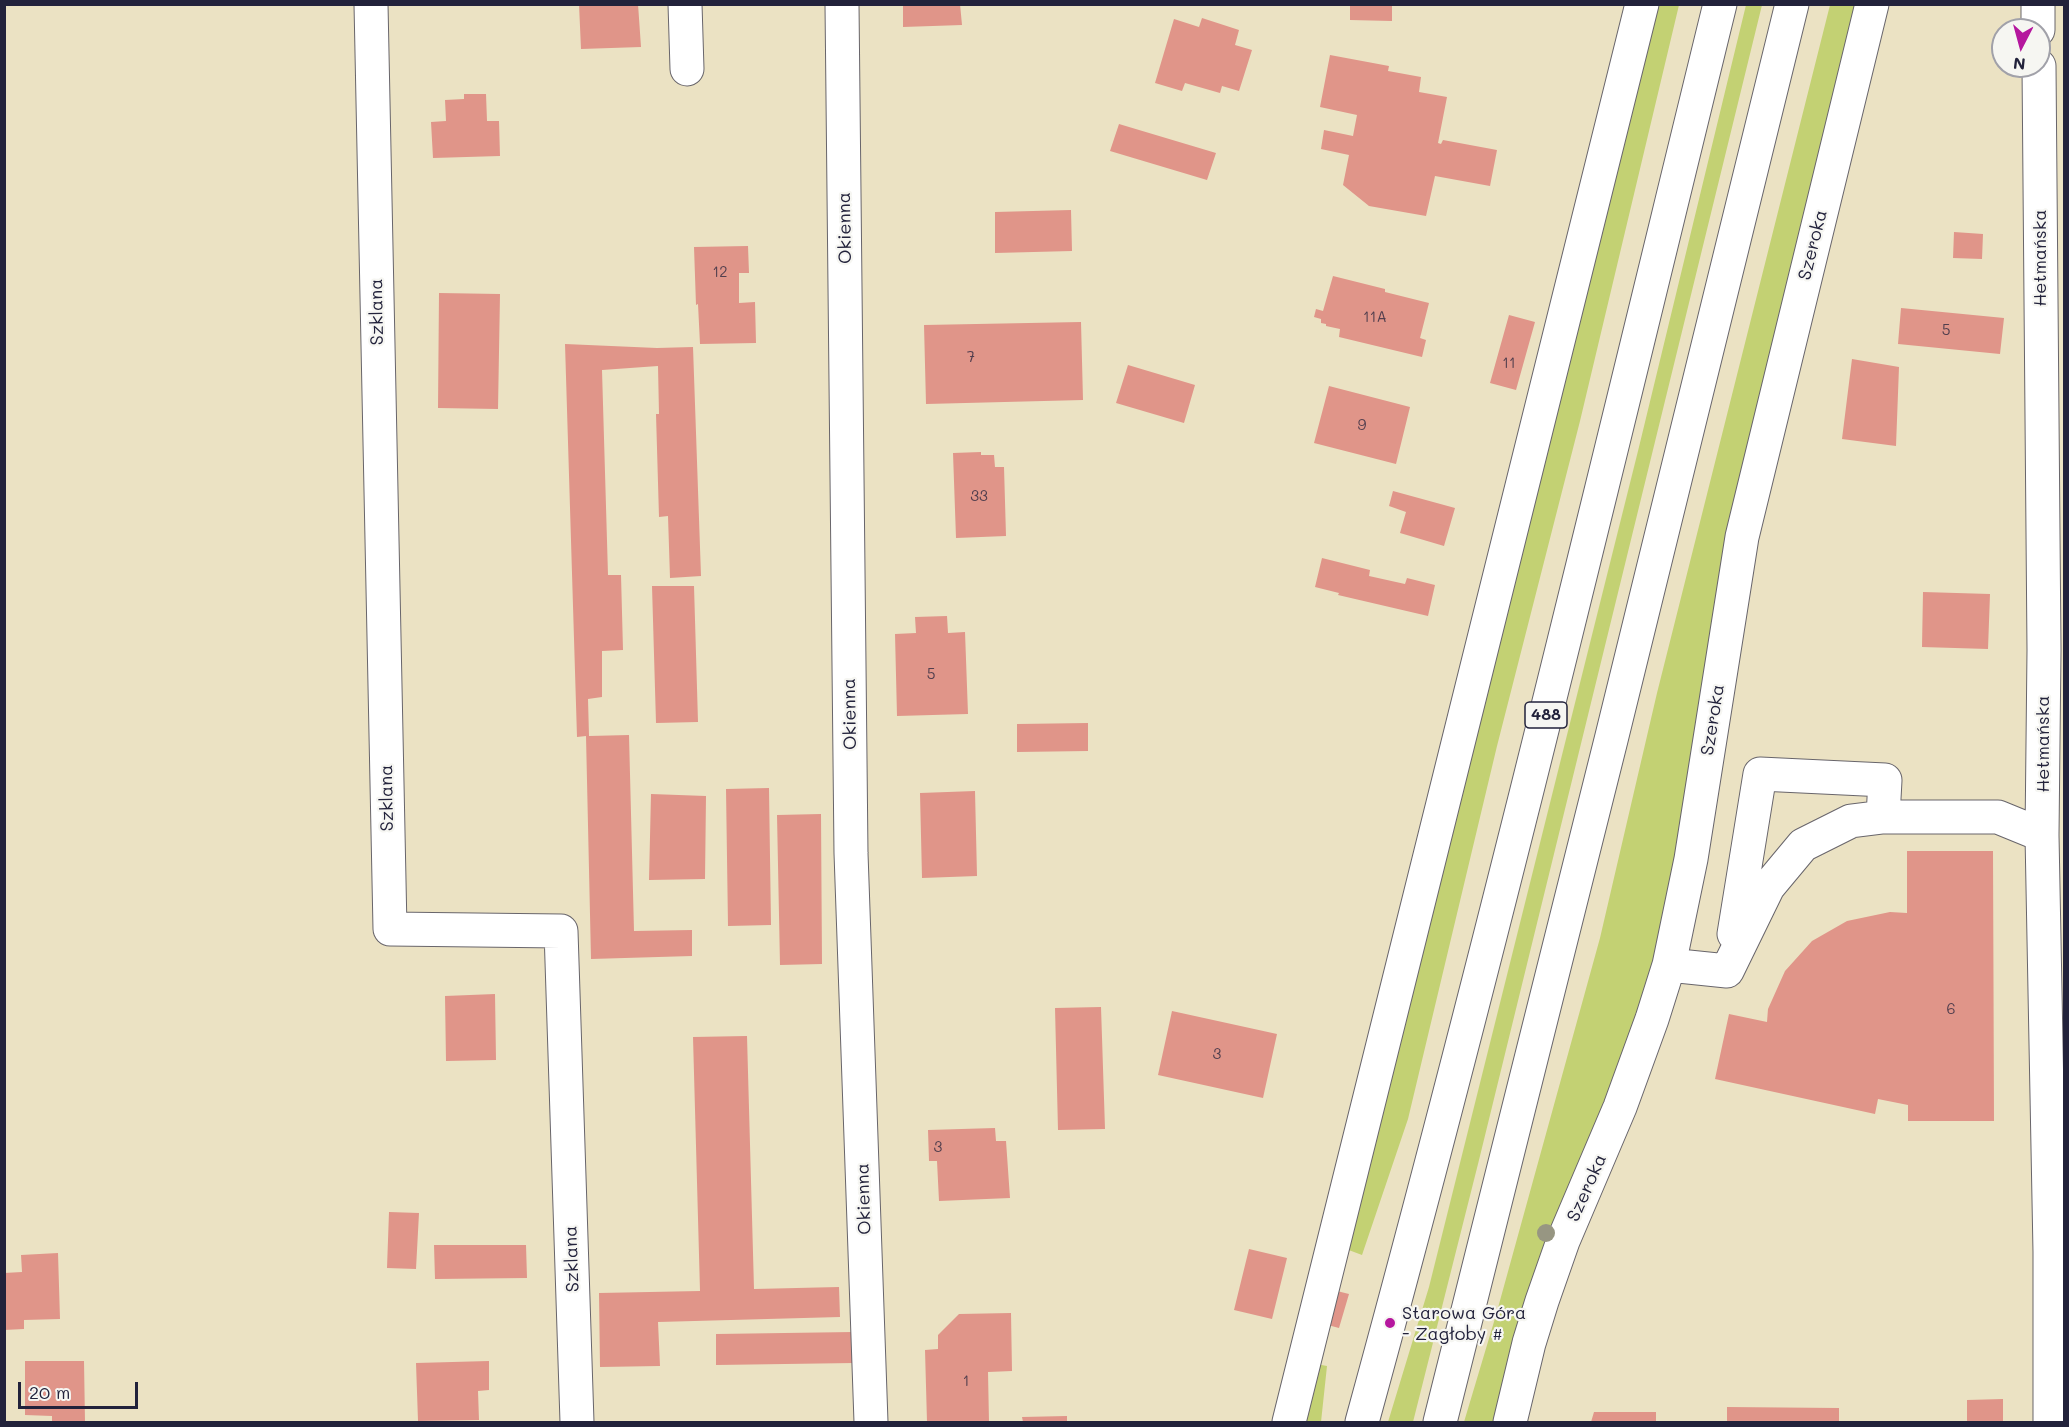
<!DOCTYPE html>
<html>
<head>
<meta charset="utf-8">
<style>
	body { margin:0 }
	#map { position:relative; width:2069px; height:1427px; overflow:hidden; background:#ebe2c3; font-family:Mali,sans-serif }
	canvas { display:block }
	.frame { position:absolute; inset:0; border:6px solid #22223b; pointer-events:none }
	.north { position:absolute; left:1991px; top:18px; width:60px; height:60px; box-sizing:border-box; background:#f6f6f2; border:2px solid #a1a1a9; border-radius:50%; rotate:186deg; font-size:16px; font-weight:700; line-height:24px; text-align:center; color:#22223b }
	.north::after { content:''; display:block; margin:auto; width:21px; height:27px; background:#b5179e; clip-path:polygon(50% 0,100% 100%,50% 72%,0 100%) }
	.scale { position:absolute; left:18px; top:1382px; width:120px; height:27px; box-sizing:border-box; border:3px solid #22223b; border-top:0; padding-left:8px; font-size:18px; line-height:21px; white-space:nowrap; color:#22223b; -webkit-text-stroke:4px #f6f6f2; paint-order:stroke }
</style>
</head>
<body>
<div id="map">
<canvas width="2069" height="1427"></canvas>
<div class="frame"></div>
<div class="north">N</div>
<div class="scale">20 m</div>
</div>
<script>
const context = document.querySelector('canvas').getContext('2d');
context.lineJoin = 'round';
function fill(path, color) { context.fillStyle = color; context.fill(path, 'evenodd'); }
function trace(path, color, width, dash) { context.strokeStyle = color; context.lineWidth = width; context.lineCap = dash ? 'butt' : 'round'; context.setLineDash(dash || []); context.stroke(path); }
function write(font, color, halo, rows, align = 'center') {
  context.font = font + ' Mali,sans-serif'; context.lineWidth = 4.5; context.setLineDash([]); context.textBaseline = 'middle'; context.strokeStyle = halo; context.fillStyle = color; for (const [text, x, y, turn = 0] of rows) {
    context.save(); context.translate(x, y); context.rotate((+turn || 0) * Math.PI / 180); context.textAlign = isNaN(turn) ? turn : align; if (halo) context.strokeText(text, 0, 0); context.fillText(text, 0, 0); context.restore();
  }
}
fill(new Path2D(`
	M 1653,5 L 1679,5 L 1580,421 L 1497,746 L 1408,1119 L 1362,1255 L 1346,1249 Z
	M 1746,5 L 1762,5 L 1478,1164 L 1413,1422 L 1388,1422 L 1429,1287 L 1638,451 Z
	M 1830,5 L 1861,5 L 1699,724 L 1656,967 L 1497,1422 L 1464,1422 L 1496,1315 L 1600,938 L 1657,693 Z
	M 1316,1364 L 1327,1366 L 1321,1422 L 1303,1422 Z`), '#c3d173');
fill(new Path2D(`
	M 579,4 L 638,4 L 641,47 L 581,49 Z
	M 903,4 L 960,4 L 962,25 L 903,27 Z
	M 1350,5 L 1392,5 L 1392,21 L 1350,20 Z
	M 1202,18 L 1239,30 L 1235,45 L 1252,50 L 1239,91 L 1222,86 L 1220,93 L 1185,83 L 1182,91 L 1155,83 L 1174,19 L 1199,27 Z
	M 1330,55 L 1389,66 L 1388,71 L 1421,77 L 1419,92 L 1447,97 L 1438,143 L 1441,144 L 1443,140 L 1497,150 L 1490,186 L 1435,176 L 1426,216 L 1369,206 L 1343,185 L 1349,155 L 1321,149 L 1324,130 L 1353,136 L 1357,115 L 1320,107 Z
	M 464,94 L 486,94 L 487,121 L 499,121 L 500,156 L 433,158 L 431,122 L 446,121 L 445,100 L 464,99 Z
	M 1119,124 L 1216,153 L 1207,180 L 1110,151 Z
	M 1071,210 L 1072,251 L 995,253 L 995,212 Z
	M 1954,232 L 1983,234 L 1982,259 L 1953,258 Z
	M 748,246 L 749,273 L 739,273 L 739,303 L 755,302 L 756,343 L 700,344 L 698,304 L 696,305 L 694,247 Z
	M 1333,276 L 1385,289 L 1385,292 L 1429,303 L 1420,338 L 1426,340 L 1422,357 L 1339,337 L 1340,329 L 1326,326 L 1326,324 L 1321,323 L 1321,319 L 1314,317 L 1316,309 L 1323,311 Z
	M 439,293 L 500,294 L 498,409 L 438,408 Z
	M 1901,308 L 2004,318 L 2000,354 L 1898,344 Z
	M 1509,315 L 1535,322 L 1516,390 L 1490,383 Z
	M 1081,322 L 1083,400 L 926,404 L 924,325 Z
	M 565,344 L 657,348 L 693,347 L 701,576 L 670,578 L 668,516 L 659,517 L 656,414 L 659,414 L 658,366 L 602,370 L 608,575 L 621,575 L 623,650 L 602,651 L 602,697 L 588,699 L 589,736 L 629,735 L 634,931 L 692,930 L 692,956 L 591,959 L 586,736 L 577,737 Z
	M 1852,359 L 1899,367 L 1896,446 L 1842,439 Z
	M 1128,365 L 1195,385 L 1184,423 L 1116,403 Z
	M 1329,386 L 1410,407 L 1396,464 L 1314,443 Z
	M 981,452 L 981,455 L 994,455 L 995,467 L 1004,467 L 1006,536 L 956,538 L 953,453 Z
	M 1393,491 L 1455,508 L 1444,546 L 1400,533 L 1406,512 L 1389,506 Z
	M 1322,558 L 1370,570 L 1369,576 L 1405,584 L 1407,578 L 1435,585 L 1428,616 L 1338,595 L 1339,593 L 1315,587 Z
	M 652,586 L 694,586 L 698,722 L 656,723 Z
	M 1923,592 L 1990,594 L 1988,649 L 1922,647 Z
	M 947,616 L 948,633 L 965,632 L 968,714 L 897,716 L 895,634 L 916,633 L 915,617 Z
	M 1088,723 L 1088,751 L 1017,752 L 1017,724 Z
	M 769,788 L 771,925 L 728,926 L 726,789 Z
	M 975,791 L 977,876 L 922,878 L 920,793 Z
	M 651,794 L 706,796 L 705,879 L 649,880 Z
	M 821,814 L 822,964 L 780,965 L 777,815 Z
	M 1907,851 L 1993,851 L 1994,1121 L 1908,1121 L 1908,1105 L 1878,1099 L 1875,1114 L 1715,1079 L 1729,1014 L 1767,1022 L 1768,1009 L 1785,971 L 1812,941 L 1847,921 L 1890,912 L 1907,913 Z
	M 495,994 L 496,1060 L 446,1061 L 445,996 Z
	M 1101,1007 L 1105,1129 L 1058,1130 L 1055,1008 Z
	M 1172,1011 L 1277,1034 L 1263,1098 L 1158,1075 Z
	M 747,1036 L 754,1289 L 839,1287 L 840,1317 L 658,1322 L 660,1366 L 600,1367 L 599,1293 L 700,1291 L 693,1037 Z
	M 995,1128 L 996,1141 L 1006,1141 L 1010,1198 L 939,1201 L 937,1161 L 929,1161 L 928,1130 Z
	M 389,1212 L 419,1213 L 416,1269 L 387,1268 Z
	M 434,1245 L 526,1245 L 527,1278 L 435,1279 Z
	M 1249,1249 L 1287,1258 L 1272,1319 L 1234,1310 Z
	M 58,1253 L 60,1319 L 24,1320 L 24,1329 L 4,1330 L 4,1273 L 22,1272 L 21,1255 Z
	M 1333,1290 L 1349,1294 L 1339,1328 L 1324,1324 Z
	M 1011,1313 L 1012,1371 L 988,1372 L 989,1422 L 927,1422 L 925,1350 L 938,1349 L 938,1335 L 959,1314 Z
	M 853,1332 L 854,1363 L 716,1365 L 716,1334 Z
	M 25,1361 L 84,1361 L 85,1422 L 52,1422 L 52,1416 L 25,1415 Z
	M 489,1361 L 489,1390 L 478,1391 L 479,1420 L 418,1421 L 416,1363 Z
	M 2003,1399 L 2003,1422 L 1967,1422 L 1967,1400 Z
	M 1727,1407 L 1839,1408 L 1839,1422 L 1727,1422 Z
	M 1594,1412 L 1656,1412 L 1656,1422 L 1591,1422 Z
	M 1067,1416 L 1067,1422 L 1023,1422 L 1022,1417 Z`), '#e09589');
const minor = new Path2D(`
	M 371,4 L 390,929 L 561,931 L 577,1422
	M 685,4 L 687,69
	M 842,4 L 851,853 L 871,1422
	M 2038,4 L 2038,30
	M 2039,66 L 2044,650 L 2042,835 L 2050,1252 L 2050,1422
	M 1734,934 L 1760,774 L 1885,780 L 1883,817
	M 1669,965 L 1727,971 L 1768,887 L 1803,845 L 1851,821 L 1883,817 L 1998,817 L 2042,835
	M 1289,1422 L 1642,4
	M 1510,1422 L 1529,1343 L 1542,1301 L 1563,1241 L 1620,1107 L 1652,1019 L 1669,965 L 1691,859 L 1742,537 L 1872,4`);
const major = new Path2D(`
	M 1362,1422 C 1491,952 1604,478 1720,4
	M 1440,1422 L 1611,740 L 1792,4`);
trace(minor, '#68656b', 35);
trace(major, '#68656b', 35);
trace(minor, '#fff', 33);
trace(major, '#fff', 33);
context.fillStyle = '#979682';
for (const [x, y] of [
	[1546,1233]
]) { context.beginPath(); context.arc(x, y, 9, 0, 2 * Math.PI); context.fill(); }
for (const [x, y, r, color] of [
	[1390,1323,6,"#b5179e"]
]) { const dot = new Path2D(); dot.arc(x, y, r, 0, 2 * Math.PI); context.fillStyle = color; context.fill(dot); trace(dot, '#f6f6f2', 2); }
write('15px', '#523f4e', null, [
	["12",720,272],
	["11A",1375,317],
	["5",1946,330],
	["7",971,357],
	["11",1509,363],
	["9",1362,425],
	["33",979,496],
	["5",931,674],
	["6",1951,1009],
	["3",1217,1054],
	["3",938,1147],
	["1",966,1381]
]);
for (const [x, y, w] of [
	[1546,715,42]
]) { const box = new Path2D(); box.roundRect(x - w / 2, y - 13, w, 26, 4.5); context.fillStyle = '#f6f6f2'; context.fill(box); trace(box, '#22223b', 1.5); }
write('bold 16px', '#22223b', null, [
	["488",1546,715]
]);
write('18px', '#22223b', '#f6f6f2', [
	["Okienna",845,228,-91],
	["Szeroka",1813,245,-76],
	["Hetmańska",2040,258,-90],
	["Szklana",377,312,-91],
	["Okienna",850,714,-91],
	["Szeroka",1713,720,-81],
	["Hetmańska",2043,744,-90],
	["Szklana",387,798,-91],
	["Szeroka",1587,1188,-66],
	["Okienna",864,1199,-92],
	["Szklana",572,1259,-92]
]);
write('18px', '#22223b', '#f6f6f2', [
	["Starowa Góra",1402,1313],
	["- Zagłoby #",1402,1334]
], 'left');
</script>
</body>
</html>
